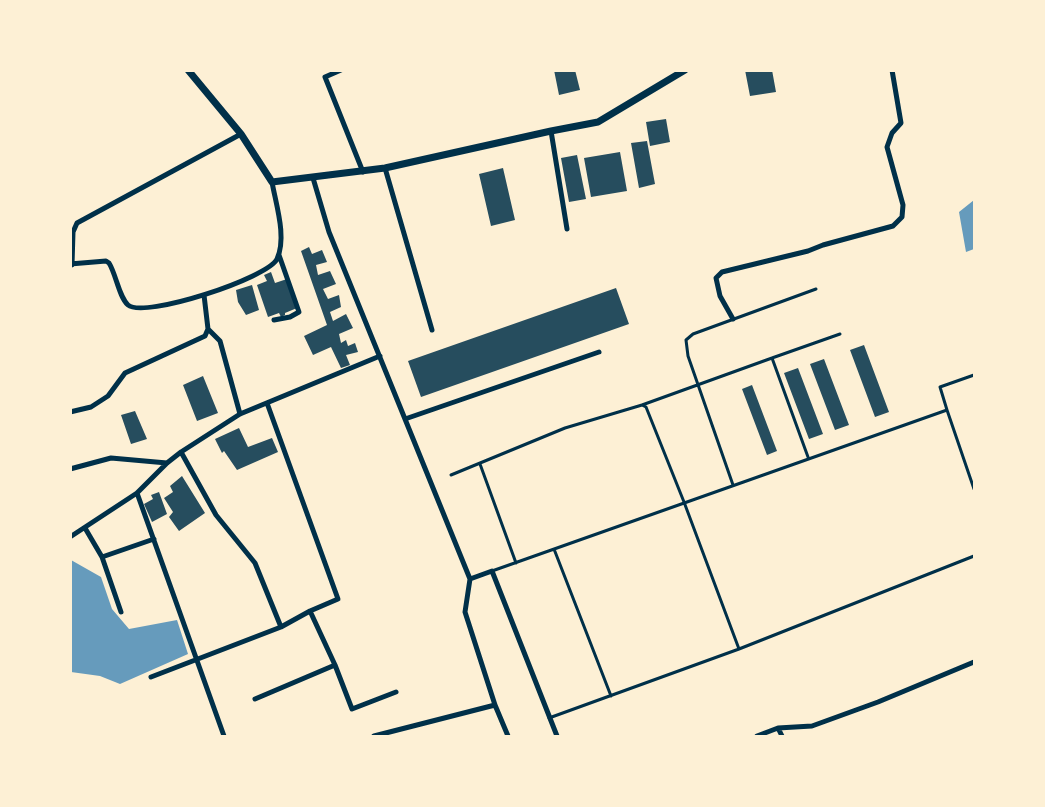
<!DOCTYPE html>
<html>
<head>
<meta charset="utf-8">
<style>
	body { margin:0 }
	#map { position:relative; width:1045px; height:807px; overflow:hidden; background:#fdf0d5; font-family:"Asap Condensed",sans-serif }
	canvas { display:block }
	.frame { position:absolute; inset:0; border:72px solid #fdf0d5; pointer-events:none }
</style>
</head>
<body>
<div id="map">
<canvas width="1045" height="807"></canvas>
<div class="frame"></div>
</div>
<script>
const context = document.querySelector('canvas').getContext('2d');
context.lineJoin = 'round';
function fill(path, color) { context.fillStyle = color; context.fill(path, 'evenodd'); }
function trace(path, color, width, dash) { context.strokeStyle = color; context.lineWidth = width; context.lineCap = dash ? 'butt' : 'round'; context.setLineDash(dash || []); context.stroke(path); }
fill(new Path2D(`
	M 974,200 L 974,249 L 966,252 L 959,212 Z
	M 71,560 L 101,577 L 112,609 L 129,629 L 177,620 L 188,654 L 120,684 L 100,676 L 71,672 Z`), '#669bbc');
fill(new Path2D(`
	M 554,70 L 575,70 L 580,90 L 559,95 Z
	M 745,70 L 772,70 L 776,92 L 750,96 Z
	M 666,119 L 670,142 L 650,146 L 646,122 Z
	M 647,141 L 655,184 L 639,188 L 631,143 Z
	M 620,152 L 627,191 L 591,197 L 584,158 Z
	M 577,155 L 586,199 L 569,202 L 561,158 Z
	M 503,168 L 515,220 L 491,226 L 479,174 Z
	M 309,247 L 312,254 L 322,250 L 327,262 L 316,265 L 318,275 L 330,271 L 336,284 L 323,289 L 328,299 L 339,295 L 341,307 L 330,312 L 333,321 L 346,314 L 353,328 L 339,334 L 341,343 L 346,340 L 348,346 L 355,343 L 358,352 L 346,355 L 350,365 L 341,368 L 331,347 L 313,355 L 304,336 L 327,325 L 301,251 Z
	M 271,272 L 275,283 L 287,279 L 297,308 L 285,313 L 285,315 L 281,317 L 279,313 L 268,317 L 257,285 L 267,281 L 264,275 Z
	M 252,285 L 259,310 L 246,315 L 238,302 L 236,290 Z
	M 616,288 L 629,324 L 421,397 L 408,361 Z
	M 864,345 L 889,412 L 875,417 L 850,350 Z
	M 824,359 L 849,425 L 835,430 L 810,364 Z
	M 798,368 L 823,434 L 809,439 L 784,373 Z
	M 203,376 L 218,413 L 197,421 L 183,385 Z
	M 752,385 L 777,451 L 767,455 L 742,389 Z
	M 135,411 L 147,439 L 131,444 L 121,415 Z
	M 239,428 L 248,447 L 272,438 L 278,452 L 237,470 L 224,451 L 222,453 L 215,439 Z
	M 182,476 L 205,513 L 179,531 L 169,517 L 173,512 L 164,498 L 173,492 L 170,486 Z
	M 159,492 L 167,514 L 152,522 L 144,504 L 153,499 L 151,495 Z`), '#264d5e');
trace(new Path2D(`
	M 642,405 L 772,358
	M 947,410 L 974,489
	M 808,457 L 772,358 L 840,334
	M 480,464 L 516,563
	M 451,475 L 565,428 L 642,405 L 646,407 L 684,502 L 739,649 L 974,556
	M 733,485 L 688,356 L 686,340 L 693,334 L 816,289
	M 554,549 L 611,696
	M 492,571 L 947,410 L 940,387 L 974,375
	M 549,718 L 739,649`), '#003049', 3);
trace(new Path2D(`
	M 341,70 L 325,77 L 363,172
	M 551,131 L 567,229
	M 385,168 L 432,330
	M 313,178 L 329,232 L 470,579 L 465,612 L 495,705 L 374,736
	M 70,264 L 106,261 L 109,263 C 116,274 119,297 128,305 C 144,319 268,278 277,259 C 287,237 276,205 272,182
	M 72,265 L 73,232 L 77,223 L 241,134
	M 733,319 L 720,296 L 716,278 L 722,272 L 808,251 L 823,245 L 893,226 L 902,217 L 903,205 L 887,147 L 892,133 L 901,123 L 892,70
	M 274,320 L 290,317 L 299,312 L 279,255
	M 208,329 L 220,341 L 240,414
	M 70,412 L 91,407 L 108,396 L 125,373 L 205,336 L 208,329 L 204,295
	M 405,419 L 599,352
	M 181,452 L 216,515 L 255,563 L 281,627
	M 70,469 L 111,458 L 167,463
	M 137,493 L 224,736
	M 85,528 L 102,557 L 121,612
	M 70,537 L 137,493 L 167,463 L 181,452 L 240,414 L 380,356
	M 102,557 L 154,539
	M 470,579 L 492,571 L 557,736
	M 310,611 L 335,665 L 352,709 L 396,692
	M 151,677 L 281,627 L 310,611 L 338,599 L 267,403
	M 255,699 L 335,665
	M 495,705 L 508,736
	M 778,728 L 782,736
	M 757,736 L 778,728 L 812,726 L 878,702 L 974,662`), '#003049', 5);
trace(new Path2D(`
	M 188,70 L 241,134 L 272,182 L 385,168 L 551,131 L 598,122 L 685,70`), '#003049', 7);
</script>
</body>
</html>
